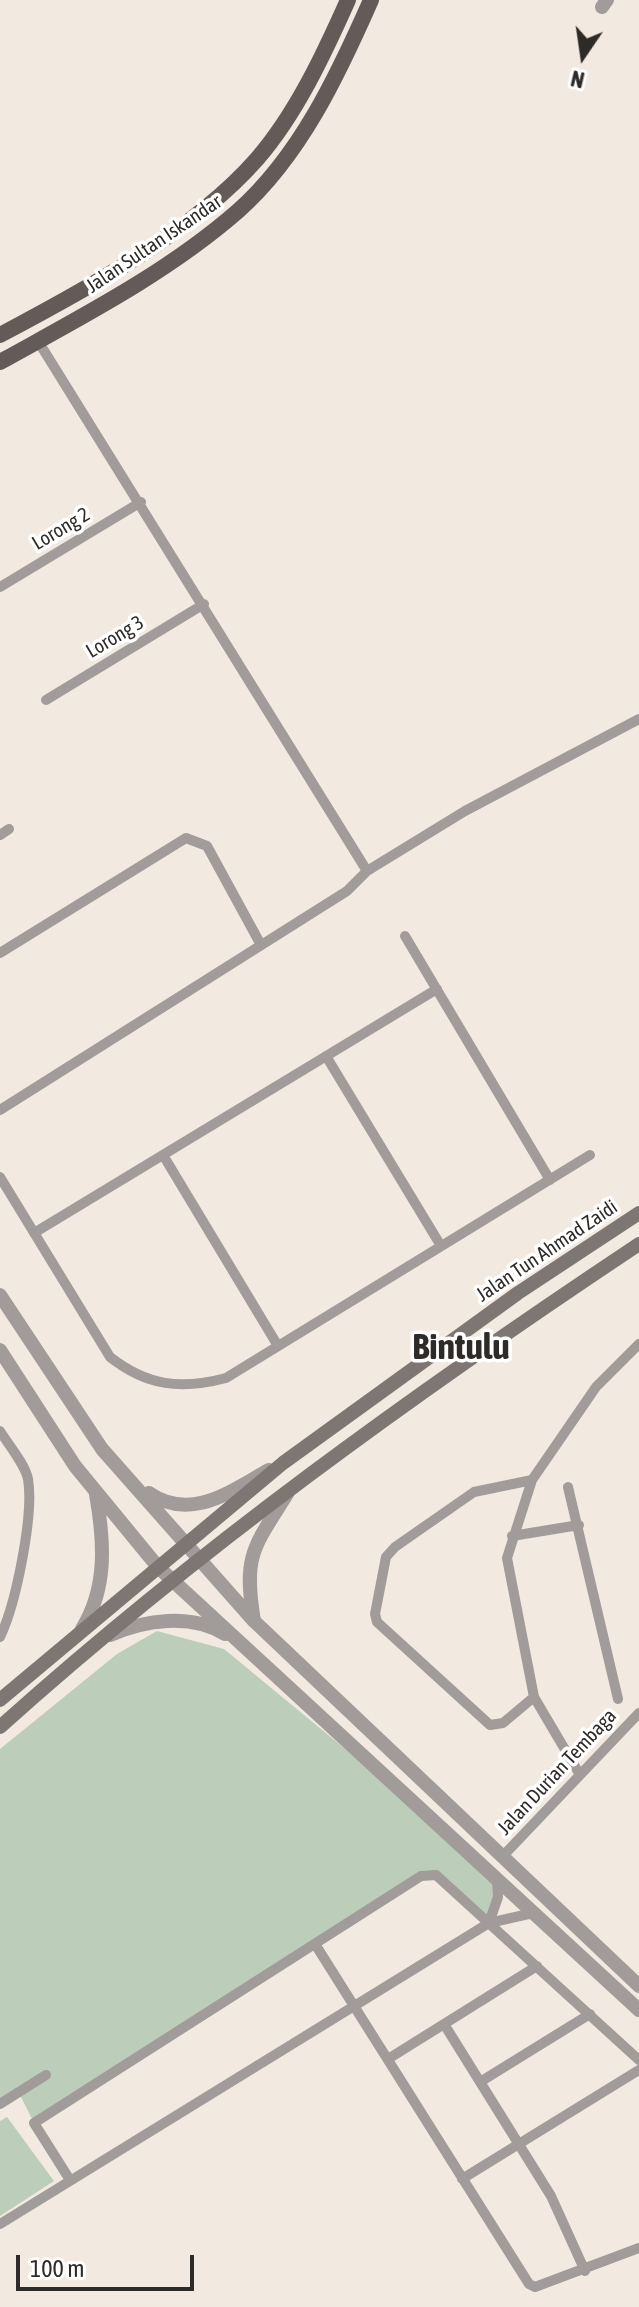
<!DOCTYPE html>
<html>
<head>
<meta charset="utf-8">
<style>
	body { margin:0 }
	#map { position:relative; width:639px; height:2307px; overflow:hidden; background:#f2e9e0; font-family:"Asap Condensed",sans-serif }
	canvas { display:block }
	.north { position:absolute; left:543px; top:16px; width:80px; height:80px; -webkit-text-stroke:6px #fff; paint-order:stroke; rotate:193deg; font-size:22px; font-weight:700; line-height:32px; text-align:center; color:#2e2a27 }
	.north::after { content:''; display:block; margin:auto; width:28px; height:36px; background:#2e2a27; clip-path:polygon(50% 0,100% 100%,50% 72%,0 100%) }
	.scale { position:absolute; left:16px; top:2255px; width:178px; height:36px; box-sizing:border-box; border:4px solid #2e2a27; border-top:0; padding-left:10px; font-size:24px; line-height:28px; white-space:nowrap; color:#2e2a27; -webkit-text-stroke:6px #fff; paint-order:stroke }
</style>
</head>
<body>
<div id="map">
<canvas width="639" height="2307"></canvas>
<div class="north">N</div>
<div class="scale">100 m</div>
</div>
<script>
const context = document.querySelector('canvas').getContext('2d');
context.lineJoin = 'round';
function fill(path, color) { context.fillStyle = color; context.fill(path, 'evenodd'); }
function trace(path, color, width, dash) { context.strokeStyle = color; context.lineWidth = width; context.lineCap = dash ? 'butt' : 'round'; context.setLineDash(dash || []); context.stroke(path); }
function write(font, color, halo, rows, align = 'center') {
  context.font = font + ' "Asap Condensed",sans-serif'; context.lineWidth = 7; context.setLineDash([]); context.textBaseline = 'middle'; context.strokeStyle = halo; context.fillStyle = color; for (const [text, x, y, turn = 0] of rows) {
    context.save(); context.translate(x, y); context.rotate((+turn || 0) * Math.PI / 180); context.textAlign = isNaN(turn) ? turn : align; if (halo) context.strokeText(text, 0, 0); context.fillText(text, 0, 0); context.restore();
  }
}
fill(new Path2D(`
	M 157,1631 L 224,1649 L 441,1828 L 497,1880 L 489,1923 L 430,1875 L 34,2123 L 19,2093 L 0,2104 L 0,1749 L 117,1654 Z
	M 7,2117 L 54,2181 L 0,2216 L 0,2121 Z`), '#bcceba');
trace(new Path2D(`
	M 0,587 L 141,502
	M 46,700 L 204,604
	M 0,835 L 9,829
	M 367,871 L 465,811 L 639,719
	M 405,936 L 550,1180
	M 0,953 L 186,838 L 207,846 L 261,945
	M 326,1056 L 441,1246
	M 0,1110 L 347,891 L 367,871 L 38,341
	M 163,1155 L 278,1346
	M 0,1177 L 110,1357 C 147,1386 181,1390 226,1378 L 590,1155
	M 34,1233 L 437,989
	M 0,1431 C 8,1444 25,1464 28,1479 C 34,1515 16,1604 0,1637
	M 532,1480 L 474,1492 L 395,1547 L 386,1557 L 375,1614 L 377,1622 L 490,1725 L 503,1723 L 534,1697
	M 568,1487 L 618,1699
	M 512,1536 L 579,1525
	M 580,1775 L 534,1697 L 507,1558 L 532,1480 L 596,1387 L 639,1344
	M 502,1857 L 639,1713
	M 489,1923 L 498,1897 L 497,1880
	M 315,1944 L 529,2284 L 535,2287 L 639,2248
	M 444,2024 L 551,2196 L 585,2271
	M 388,2059 L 537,1966
	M 480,2082 L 590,2014
	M 0,2104 L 46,2075
	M 462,2179 L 639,2070
	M 70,2180 L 34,2123 L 421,1876 L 436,1875 L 639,2060
	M 0,2224 L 489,1923 L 533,1913`), '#a19c9a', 10);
trace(new Path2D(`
	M 602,7 L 607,0
	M 0,1295 L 102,1449 L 254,1621 L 639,1986
	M 0,1350 L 75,1466 L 158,1567 L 639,2010
	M 149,1493 C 191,1522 231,1491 269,1470
	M 254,1621 C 243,1556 253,1548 287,1494
	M 82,1629 C 108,1587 104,1540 96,1494
	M 110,1635 C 145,1620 190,1613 225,1634`), '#a19c9a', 14);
trace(new Path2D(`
	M 0,1700 L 283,1463 L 518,1293 L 639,1213
	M 0,1727 C 198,1549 418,1391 639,1244`), '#7d7673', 14);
trace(new Path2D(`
	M 0,335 C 85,290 193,232 257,159 C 296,114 324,54 348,0
	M 0,362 C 81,317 167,273 238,211 C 300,156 338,75 371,0`), '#645b58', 16);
write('20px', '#2e2a27', '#fff', [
	["Jalan Sultan Iskandar",154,244,-34],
	["Lorong 2",61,529,-31],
	["Lorong 3",115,637,-31],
	["Jalan Tun Ahmad Zaidi",547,1251,-34],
	["Jalan Durian Tembaga",557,1772,-47]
]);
write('bold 36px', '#2e2a27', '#fff', [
	["Bintulu",461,1348]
]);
</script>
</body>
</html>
